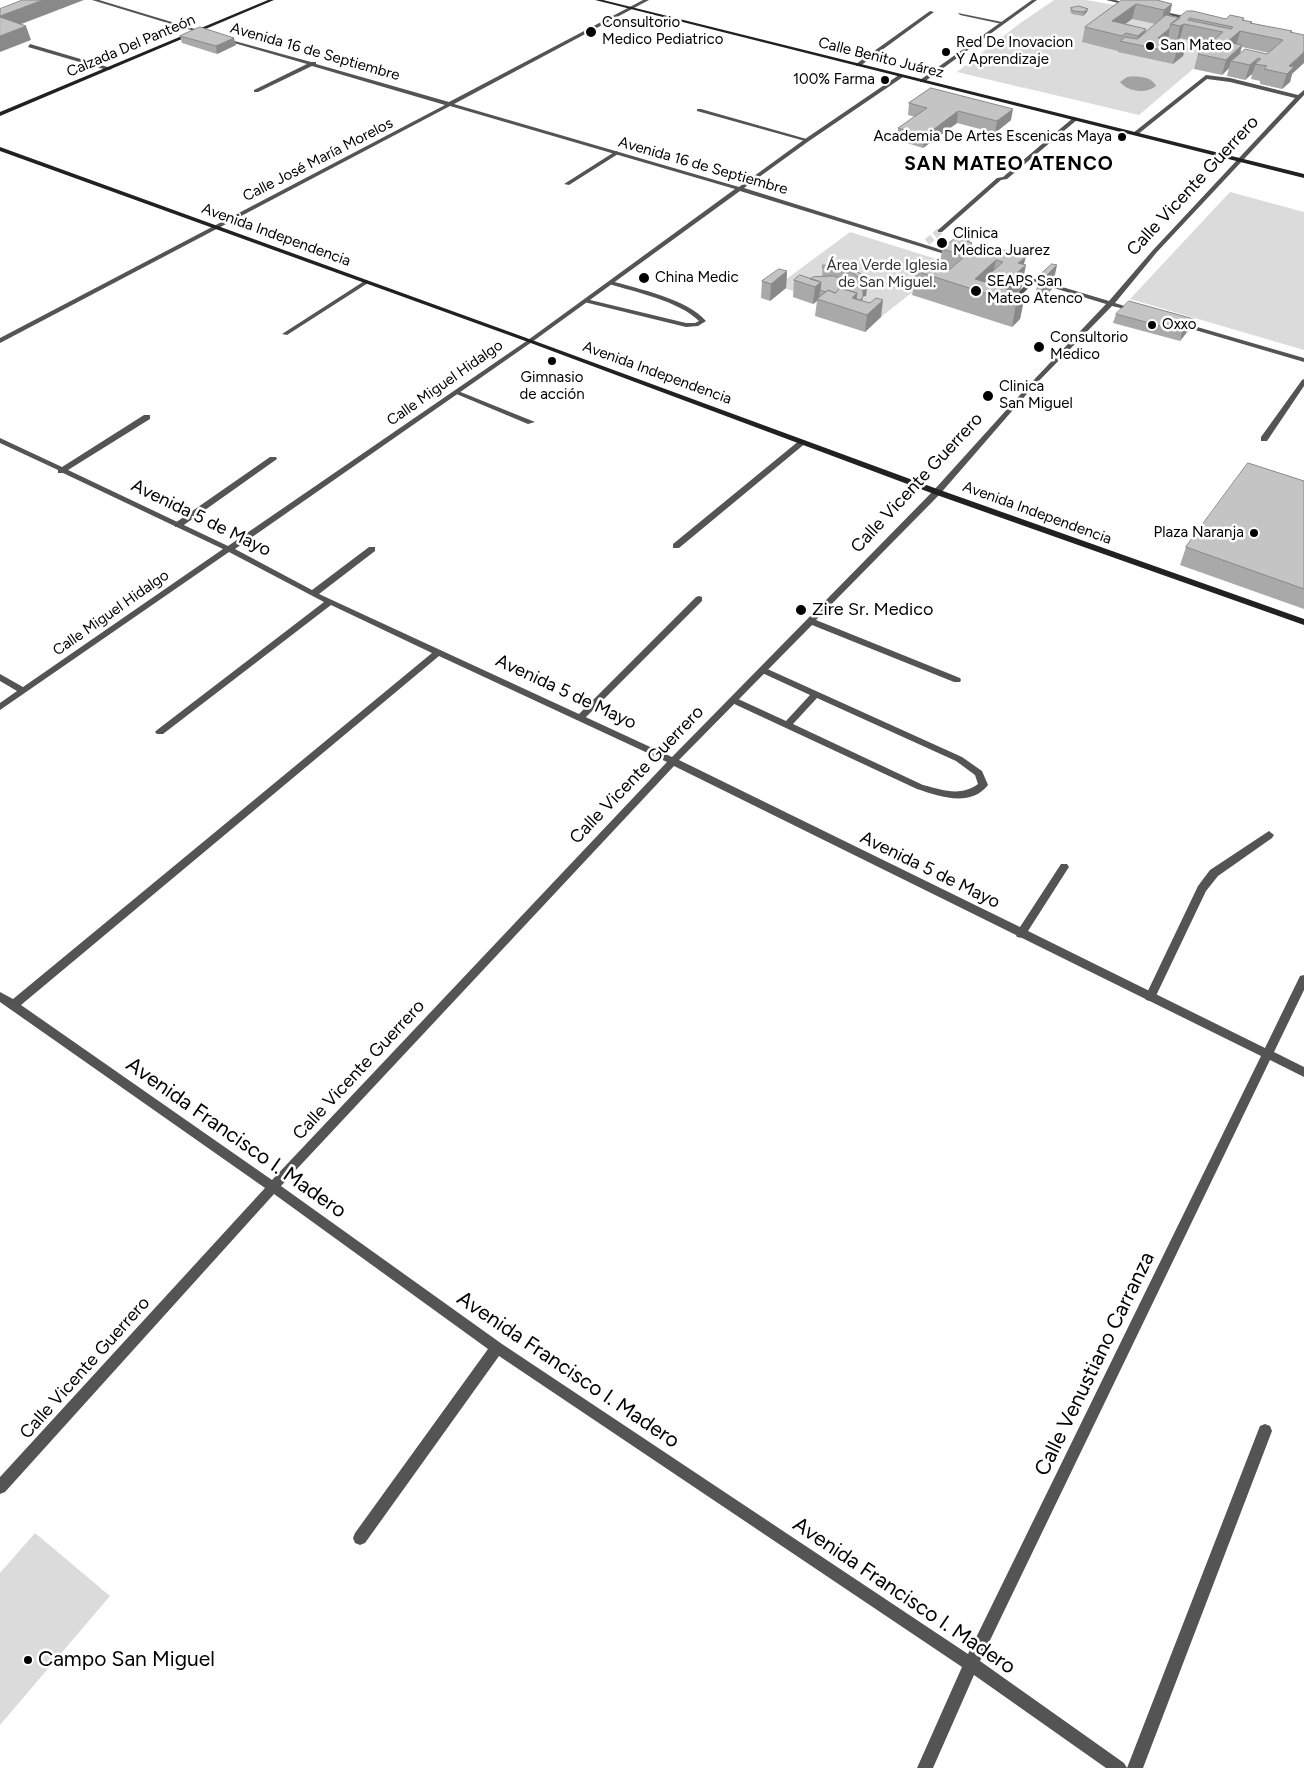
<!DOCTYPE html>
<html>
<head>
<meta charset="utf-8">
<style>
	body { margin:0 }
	canvas { display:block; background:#fff }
</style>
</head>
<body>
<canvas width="1304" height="1768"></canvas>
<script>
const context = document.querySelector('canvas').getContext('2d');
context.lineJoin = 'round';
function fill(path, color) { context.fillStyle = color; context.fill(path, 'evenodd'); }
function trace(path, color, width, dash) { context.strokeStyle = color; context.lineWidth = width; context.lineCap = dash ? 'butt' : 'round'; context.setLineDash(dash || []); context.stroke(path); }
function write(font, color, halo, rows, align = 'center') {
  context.font = font + ' Figtree,sans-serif'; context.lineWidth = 5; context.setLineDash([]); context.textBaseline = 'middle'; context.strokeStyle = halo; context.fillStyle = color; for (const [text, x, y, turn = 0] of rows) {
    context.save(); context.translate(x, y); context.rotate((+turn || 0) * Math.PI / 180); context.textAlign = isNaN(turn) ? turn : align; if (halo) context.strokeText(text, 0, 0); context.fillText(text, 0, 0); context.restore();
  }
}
fill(new Path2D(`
	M 1054,0 L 1086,0 L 1126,7 L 1219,47 L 1139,115 L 1025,88 L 1027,86 L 1024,88 L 957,72 L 1019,24 Z
	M 1230,192 L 1304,212 L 1304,350 L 1130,299 Z
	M 850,232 L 949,263 L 881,317 L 777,286 Z
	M 35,1533 L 110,1596 L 0,1725 L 0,1573 Z`), '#dbdbdb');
fill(new Path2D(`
	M 1127,77 C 1137,76 1151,76 1156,86 C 1146,94 1128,92 1120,82 Z`), '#a2a2a2');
trace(new Path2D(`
	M 927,242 L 940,231`), '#d9d9d9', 7, [7, 3]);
fill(new Path2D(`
	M 958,13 L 1002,22 L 1004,23 L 1002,24 L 960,15 Z
	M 30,44 L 111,68 L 112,69 L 107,70 L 28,47 Z
	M 697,109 L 701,109 L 810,140 L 805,141 L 697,111 Z
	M 616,151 L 618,152 L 618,154 L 569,185 L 564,184 Z
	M 1032,279 L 1037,280 L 1014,302 L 1010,302 L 1010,300 Z
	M 611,281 C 639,289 687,299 706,321 L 698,326 L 686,327 L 584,302 L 583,301 L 586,299 L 686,323 L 695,323 L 699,321 C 679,301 635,292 609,284 L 608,283 Z
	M 1304,379 L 1304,386 L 1267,441 L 1261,441 L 1261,437 L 1302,380 Z
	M 454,391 L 458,391 L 535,422 L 528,424 L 454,393 Z
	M 800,440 L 803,440 L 807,442 L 679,548 L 673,548 L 673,544 Z
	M 270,457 L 276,457 L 277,459 L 181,527 L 175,527 L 175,523 Z
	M 699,596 L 702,597 L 702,601 L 583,720 L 577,720 L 575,718 L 696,597 Z
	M 763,667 L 962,757 L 982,771 L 988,785 C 970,808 939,796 917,789 L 730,702 L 729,700 L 730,698 L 736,698 L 786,721 L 810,695 L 760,672 L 759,670 ZM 817,698 L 956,761 L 975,775 L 978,784 C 960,797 943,790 923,785 L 793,724 Z
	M 1269,831 L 1274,835 L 1272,838 L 1218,876 L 1206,891 L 1154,1000 L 1150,1001 L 1146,1000 L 1145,997 L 1198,886 L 1210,870 Z`), '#545454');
fill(new Path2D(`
	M 92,0 L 99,0 L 208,33 L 204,34 Z
	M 643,0 L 649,0 L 454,104 L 739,187 L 805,139 L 899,75 L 903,75 L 903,77 L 809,141 L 744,188 L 955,254 L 955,256 L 951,256 L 740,191 L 532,342 L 235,549 L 312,590 L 369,547 L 375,547 L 375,551 L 319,594 L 672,757 L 934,490 L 1028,386 L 1106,304 L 1008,274 L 1008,272 L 1012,272 L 1109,301 L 1153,250 L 1295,98 L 1230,82 L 1207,79 L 1137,135 L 1133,135 L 1133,133 L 1206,75 L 1230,78 L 1298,95 L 1304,90 L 1304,95 L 1157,252 L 1115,303 L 1137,310 L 1137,312 L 1112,306 L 1032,388 L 940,494 L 816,620 L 960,678 L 961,680 L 960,682 L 954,682 L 812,625 L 679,760 L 1020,927 L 1061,864 L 1067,864 L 1069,867 L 1067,870 L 1028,931 L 1265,1048 L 1300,976 L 1304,975 L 1304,990 L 1274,1052 L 1304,1067 L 1304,1077 L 1270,1060 L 980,1661 L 1124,1763 L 1127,1768 L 1106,1768 L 974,1675 L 933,1768 L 917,1768 L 962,1667 L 499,1356 L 365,1543 L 360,1545 L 355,1543 L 353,1538 L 355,1533 L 488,1349 L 274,1194 L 5,1492 L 0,1494 L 0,1477 L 265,1188 L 0,1002 L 0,992 L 13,999 L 432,653 L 331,605 L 163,734 L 157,734 L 155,732 L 157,730 L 324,602 L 229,552 L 0,710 L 0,703 L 17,691 L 0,681 L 0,674 L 23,687 L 223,549 L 63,473 L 58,473 L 58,470 L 0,443 L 0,438 L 62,467 L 144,415 L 150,415 L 150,419 L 68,470 L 228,546 L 528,340 L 735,189 L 450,106 L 2,342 L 0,343 L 0,338 L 445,105 L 312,66 L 258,92 L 254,92 L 254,90 L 307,64 L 220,39 L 220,37 L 311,62 L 316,62 L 316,64 L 449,102 ZM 439,656 L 667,762 L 272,1180 L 21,1005 ZM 674,766 L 1016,935 L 1017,937 L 1022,938 L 1261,1056 L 968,1654 L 502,1344 L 281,1186 Z
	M 1032,0 L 1037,0 L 924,82 L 920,82 L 920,80 Z
	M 1106,0 L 1115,0 L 1133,5 L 1131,6 Z
	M 1157,10 L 1197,19 L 1197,20 L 1195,21 L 1155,12 Z
	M 930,11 L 934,12 L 860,66 L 856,66 L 856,64 Z
	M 1073,118 L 1078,119 L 1007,179 L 1001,180 L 942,232 L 938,232 L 938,230 L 997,178 L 1003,177 Z
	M 366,280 L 368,281 L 368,283 L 287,335 L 282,334 Z
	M 1180,322 L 1304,358 L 1304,362 L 1178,325 L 1178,323 Z
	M 1265,1424 L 1270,1426 L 1272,1431 L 1143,1768 L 1127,1768 L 1258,1431 L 1260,1426 Z`), '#545454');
fill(new Path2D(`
	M 268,0 L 274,0 L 0,116 L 0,112 Z
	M 595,0 L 603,0 L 1304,174 L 1304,178 Z
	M 0,147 L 532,340 L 940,490 L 1304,619 L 1304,625 L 934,494 L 528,342 L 0,151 Z`), '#212121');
fill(new Path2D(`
	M 1122,0 L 1172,4 L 1169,15 L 1180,18 L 1243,20 L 1252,22 L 1251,23 L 1292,32 L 1292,74 L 1290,82 L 1282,89 L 1260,84 L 1260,81 L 1251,79 L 1252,74 L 1245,80 L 1227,76 L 1229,68 L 1222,75 L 1194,69 L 1198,54 L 1209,45 L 1180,38 L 1177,41 L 1168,39 L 1166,40 L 1186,45 L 1183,56 L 1173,64 L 1118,52 L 1118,51 L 1082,42 L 1085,27 ZM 1132,19 L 1156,24 L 1145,33 L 1125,24 ZM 1242,47 L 1269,53 L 1267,54 L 1240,54 Z
	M 1071,8 L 1087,12 L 1083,16 L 1072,14 L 1070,11 Z
	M 180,36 L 236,45 L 217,54 L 182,43 Z
	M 931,88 L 1011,120 L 995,133 L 957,123 L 923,148 L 897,140 L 898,128 L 915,117 L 908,115 L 909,103 Z
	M 969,242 L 971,249 L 1024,265 L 1021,289 L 1018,292 L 1025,295 L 1020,319 L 1012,327 L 912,295 L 916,271 L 940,265 L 942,249 Z
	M 1052,264 L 1052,289 L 1039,302 L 1034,300 L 1039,276 Z
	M 823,265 L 847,268 L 868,279 L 866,296 L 863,296 L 863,301 L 881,317 L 865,332 L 815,316 L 817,301 L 813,304 L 793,297 L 794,280 L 822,277 Z
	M 787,271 L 786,288 L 770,301 L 761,298 L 762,281 Z
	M 1116,314 L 1191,327 L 1180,341 L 1113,323 Z
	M 1304,481 L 1304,609 L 1180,565 L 1186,547 Z`), '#a9a9a9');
fill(new Path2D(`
	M 43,0 L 84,0 L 3,31 L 0,23 L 0,16 Z
	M 1136,4 L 1132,19 L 1112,34 L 1112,21 Z
	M 1172,4 L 1169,18 L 1161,25 L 1164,10 Z
	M 1088,9 L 1087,12 L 1083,16 L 1084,12 Z
	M 1244,18 L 1236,46 L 1227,42 L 1242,20 Z
	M 1184,24 L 1180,38 L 1177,41 L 1180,26 Z
	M 26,26 L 31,40 L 0,52 L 0,36 Z
	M 1170,28 L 1168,39 L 1156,49 L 1158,38 Z
	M 1146,29 L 1142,44 L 1136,44 L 1138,36 Z
	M 234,38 L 236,45 L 217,54 L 216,46 Z
	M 1186,45 L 1183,56 L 1173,64 L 1176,53 Z
	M 1242,45 L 1238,60 L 1231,61 L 1229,68 L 1222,75 L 1226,60 Z
	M 1304,52 L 1304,63 L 1292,74 L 1290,82 L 1282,89 L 1289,66 Z
	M 1258,58 L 1252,74 L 1245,80 L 1250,65 Z
	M 1013,109 L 1011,120 L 995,133 L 997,121 Z
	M 958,111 L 957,123 L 923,148 L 925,136 Z
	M 970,239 L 969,245 L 972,243 L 968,266 L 963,270 L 967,241 Z
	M 1026,257 L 1023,267 L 1026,265 L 1021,289 L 1009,300 L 1003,298 L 1005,283 L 1018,263 Z
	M 996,260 L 992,279 L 986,277 L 983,292 L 975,279 Z
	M 1057,265 L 1052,289 L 1039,302 L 1044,278 Z
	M 787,271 L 786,288 L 770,301 L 771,284 Z
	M 868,279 L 866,296 L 860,297 L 862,280 Z
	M 821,282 L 819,299 L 817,299 L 817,301 L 813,304 L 815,287 Z
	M 857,293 L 855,310 L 852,298 Z
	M 1025,295 L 1020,319 L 1012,327 L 1016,303 Z
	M 883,300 L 881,317 L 865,332 L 867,315 Z
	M 1194,319 L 1191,327 L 1180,341 L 1182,332 Z`), '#898989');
const building = new Path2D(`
	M 23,0 L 43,0 L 0,16 L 0,9 Z
	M 1122,0 L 1157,0 L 1172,4 L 1164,10 L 1136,4 L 1112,21 L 1146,29 L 1138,36 L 1126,33 L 1122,36 L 1085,27 Z
	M 1079,6 L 1088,9 L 1084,12 L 1073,11 L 1071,8 Z
	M 1187,11 L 1193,11 L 1226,19 L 1230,15 L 1244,18 L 1242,20 L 1252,22 L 1250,23 L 1292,31 L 1290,32 L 1304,35 L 1304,52 L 1289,66 L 1294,67 L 1287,74 L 1264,69 L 1267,66 L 1255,64 L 1261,59 L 1258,58 L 1250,65 L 1231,61 L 1245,49 L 1267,54 L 1283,40 L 1240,31 L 1227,42 L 1242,45 L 1226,60 L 1198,54 L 1223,32 L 1184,24 L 1180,26 L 1171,24 ZM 1190,18 L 1233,27 L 1231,29 L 1188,20 Z
	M 1166,15 L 1180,18 L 1171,24 L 1170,28 L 1158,38 L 1186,45 L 1176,53 L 1120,41 L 1125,37 L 1137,39 Z
	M 0,17 L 26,26 L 0,36 Z
	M 200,27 L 234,38 L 216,46 L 180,36 Z
	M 931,88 L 1013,109 L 997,121 L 958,111 L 925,136 L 898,128 L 927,108 L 909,103 Z
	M 959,235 L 970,239 L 967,241 L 972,243 L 966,248 L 972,250 L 980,243 L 1026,257 L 1018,263 L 1026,265 L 1005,283 L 986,277 L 1003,262 L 996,260 L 975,279 L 1025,295 L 1016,303 L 916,271 L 925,263 L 940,264 L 944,269 L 948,271 L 965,256 L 942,249 Z
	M 1052,264 L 1057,265 L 1044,278 L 1039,276 Z
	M 823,265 L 847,268 L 846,270 L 823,268 Z
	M 847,268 L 858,272 L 868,279 L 862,280 L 853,273 L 846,270 Z
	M 779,269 L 787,271 L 771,284 L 762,281 Z
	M 800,275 L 821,282 L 815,287 L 794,280 Z
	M 833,276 L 852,281 L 860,286 L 863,291 L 863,297 L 860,300 L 856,299 L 857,293 L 840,288 L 835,293 L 828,290 L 826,292 L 820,290 L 821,282 L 810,279 L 813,277 Z
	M 840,288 L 857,293 L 852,298 L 870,303 L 876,298 L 883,300 L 867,315 L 817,299 L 828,290 L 835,293 Z
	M 1129,301 L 1194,319 L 1182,332 L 1116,314 Z
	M 1248,463 L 1304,481 L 1304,589 L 1186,547 Z`);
fill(building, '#c4c4c4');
trace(building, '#898989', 1);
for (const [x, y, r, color] of [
	[591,32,6,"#000"],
	[1150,46,5,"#000"],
	[946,52,5,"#000"],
	[885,80,5,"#000"],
	[1122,137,5,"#000"],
	[942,243,6,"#000"],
	[644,278,6,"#000"],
	[976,291,6,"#000"],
	[1152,325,5,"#000"],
	[1039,347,6,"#000"],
	[552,361,5,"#000"],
	[988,396,6,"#000"],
	[1254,533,5,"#000"],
	[801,610,6,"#000"],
	[28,1660,5,"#000"]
]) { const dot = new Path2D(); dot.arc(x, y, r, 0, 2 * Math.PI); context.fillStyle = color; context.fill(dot); trace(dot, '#fff', 2); }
write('15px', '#000', '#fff', [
	["Consultorio",602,23],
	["Medico Pediatrico",602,40],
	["Red De Inovacion",956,43],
	["Y Aprendizaje",956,60],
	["San Mateo",1160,46],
	["100% Farma",875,80,"right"],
	["Academia De Artes Escenicas Maya",1112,137,"right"],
	["Clinica",953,234],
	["Medica Juarez",953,251],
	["China Medic",655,278],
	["SEAPS San",987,282],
	["Mateo Atenco",987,299],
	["Oxxo",1162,325],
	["Consultorio",1050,338],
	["Medico",1050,355],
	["Gimnasio",552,378,"center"],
	["de acción",552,395,"center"],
	["Clinica",999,387],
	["San Miguel",999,404],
	["Plaza Naranja",1244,533,"right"]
], 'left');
write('15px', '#000', '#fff', [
	["Calzada Del Panteón",131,46,-23],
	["Avenida 16 de Septiembre",315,52,16],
	["Calle Benito Juárez",881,58,14],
	["Calle José María Morelos",318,160,-27],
	["Avenida 16 de Septiembre",703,166,16],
	["Avenida Independencia",276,235,20],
	["Avenida Independencia",657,373,20],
	["Calle Miguel Hidalgo",445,383,-35],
	["Avenida Independencia",1037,513,20],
	["Calle Miguel Hidalgo",111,613,-35]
]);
write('15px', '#323232', '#fff', [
	["Área Verde Iglesia",887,266],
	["de San Miguel.",887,283]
]);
write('18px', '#000', '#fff', [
	["Calle Vicente Guerrero",1193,186,-47],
	["Calle Vicente Guerrero",917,483,-47],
	["Avenida 5 de Mayo",201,518,26],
	["Avenida 5 de Mayo",566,692,25],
	["Calle Vicente Guerrero",637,775,-46],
	["Avenida 5 de Mayo",930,870,26],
	["Calle Vicente Guerrero",359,1070,-47],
	["Calle Vicente Guerrero",85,1368,-48]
]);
write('18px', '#000', '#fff', [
	["Zire Sr. Medico",812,610]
], 'left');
context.letterSpacing = '1px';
write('bold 19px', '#000', '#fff', [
	["SAN MATEO ATENCO",1009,164]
]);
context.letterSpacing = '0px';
write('21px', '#000', '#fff', [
	["Avenida Francisco I. Madero",236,1138,35],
	["Calle Venustiano Carranza",1095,1364,-64],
	["Avenida Francisco I. Madero",568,1370,34],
	["Avenida Francisco I. Madero",904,1596,34]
]);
write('21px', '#000', '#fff', [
	["Campo San Miguel",38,1660]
], 'left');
</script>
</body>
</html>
